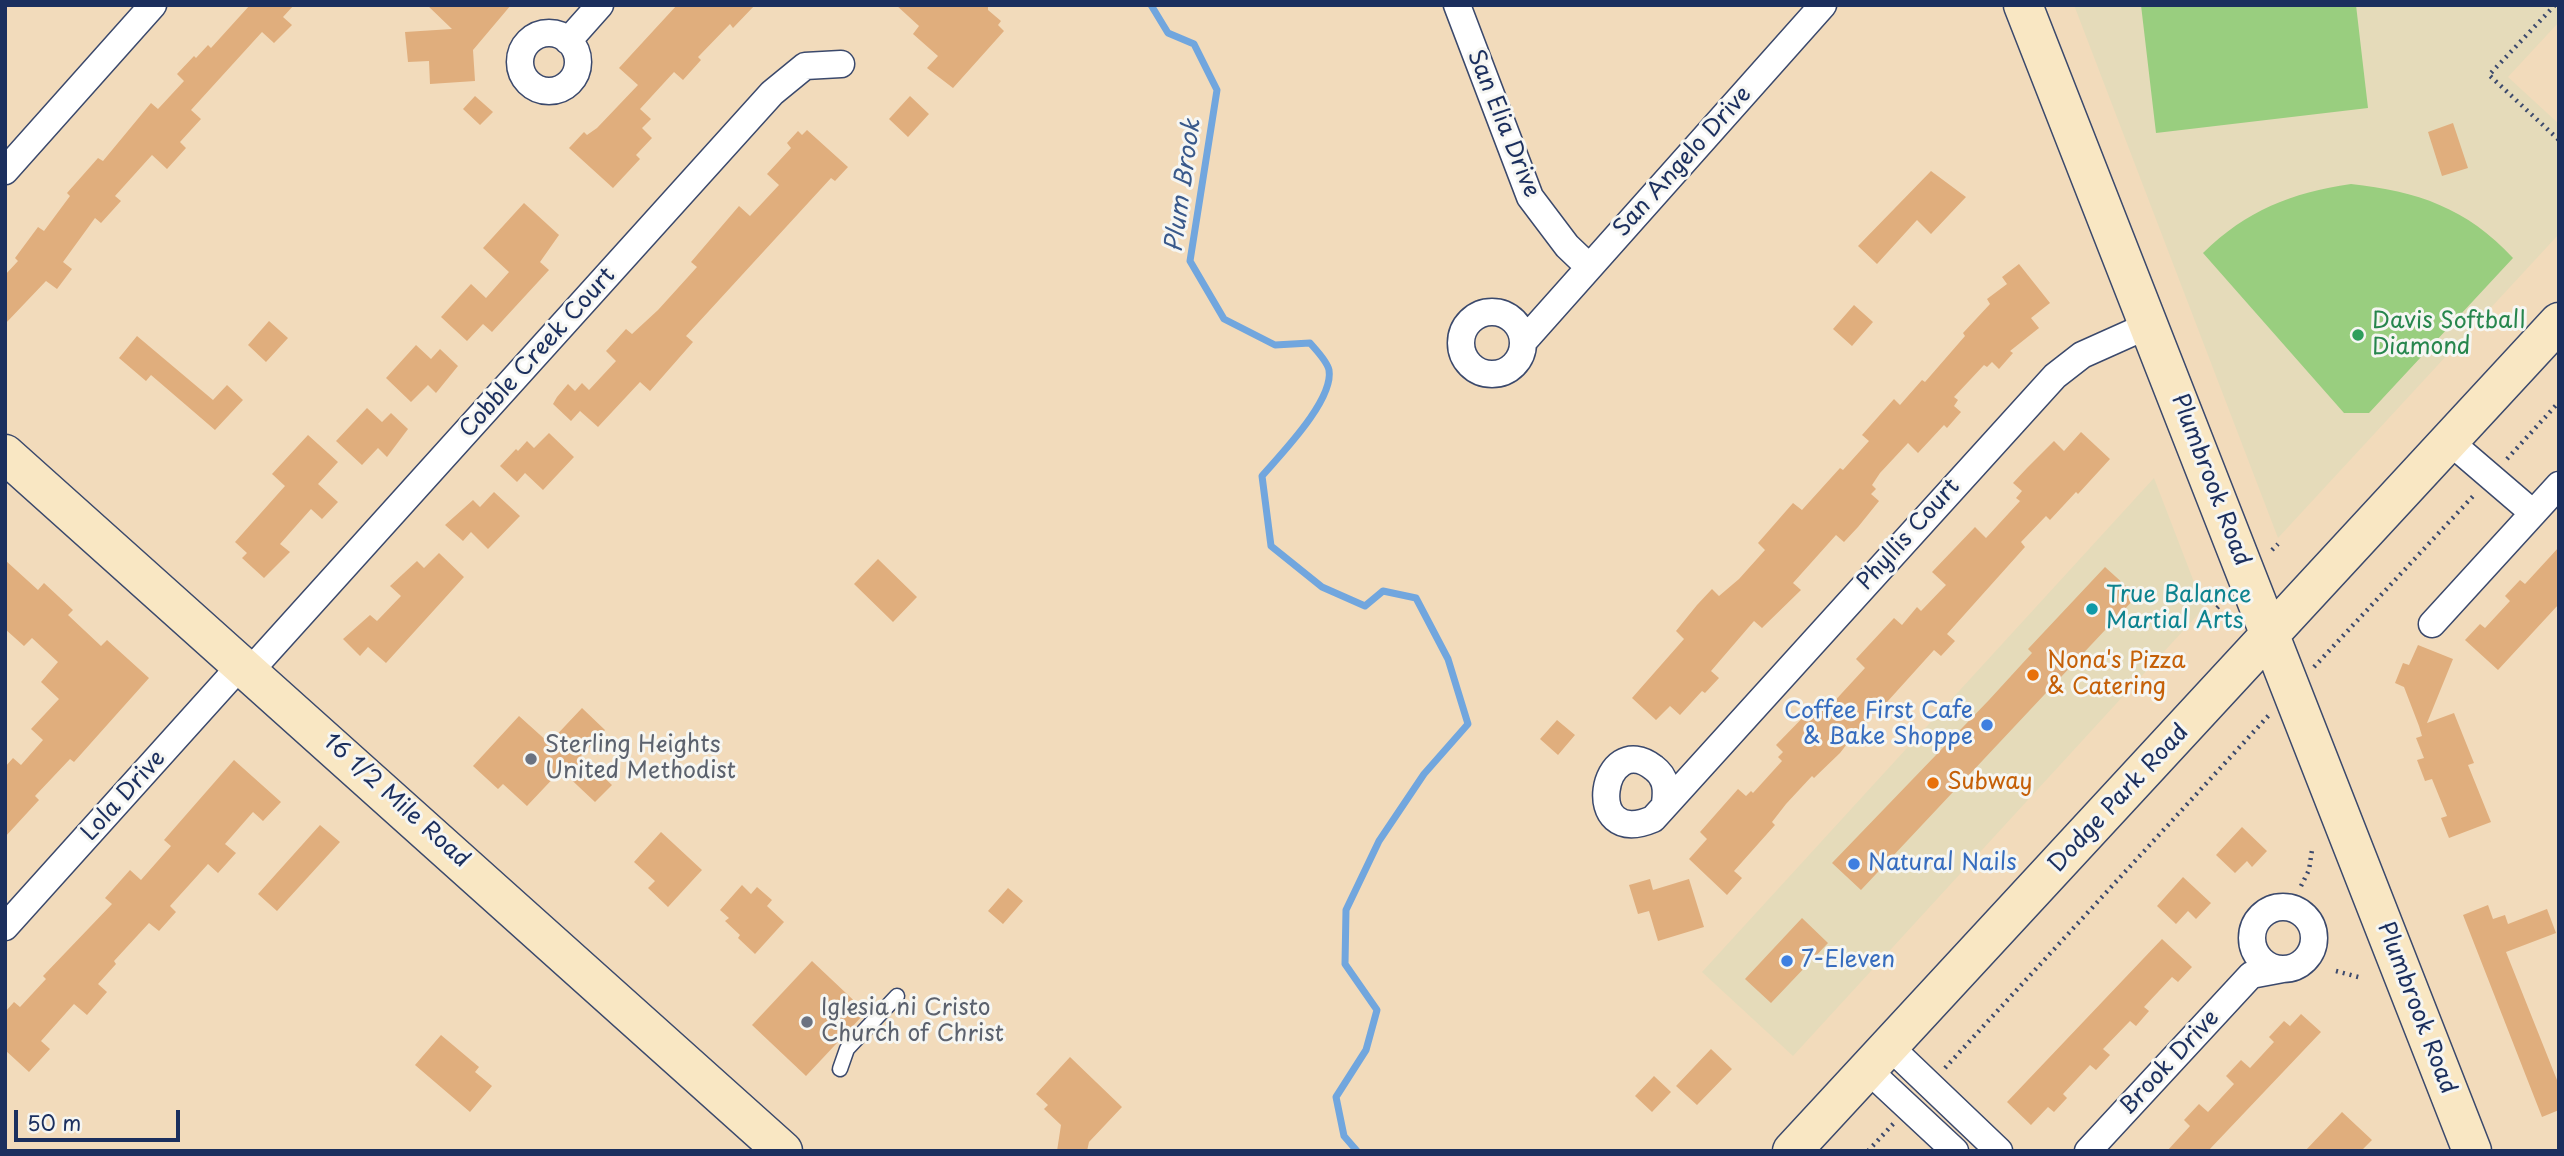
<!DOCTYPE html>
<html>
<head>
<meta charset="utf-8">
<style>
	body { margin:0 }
	#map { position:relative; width:2564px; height:1156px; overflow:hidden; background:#f2dbbb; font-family:"Playpen Sans",sans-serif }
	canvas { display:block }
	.frame { position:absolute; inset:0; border:7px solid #1b2f5e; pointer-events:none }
	.scale { position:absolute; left:14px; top:1110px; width:166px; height:32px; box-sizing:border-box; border:4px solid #1b2f5e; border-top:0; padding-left:9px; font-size:21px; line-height:24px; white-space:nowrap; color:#1b2f5e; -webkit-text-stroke:5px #f6f6f2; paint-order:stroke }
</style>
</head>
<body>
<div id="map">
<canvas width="2564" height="1156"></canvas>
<div class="frame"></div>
<div class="scale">50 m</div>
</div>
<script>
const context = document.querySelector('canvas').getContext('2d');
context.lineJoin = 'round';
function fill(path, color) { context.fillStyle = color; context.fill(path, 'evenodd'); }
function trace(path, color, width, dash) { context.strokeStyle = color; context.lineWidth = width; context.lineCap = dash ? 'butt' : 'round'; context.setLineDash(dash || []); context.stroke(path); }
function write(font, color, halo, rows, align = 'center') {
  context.font = font + ' "Playpen Sans",sans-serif'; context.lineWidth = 6; context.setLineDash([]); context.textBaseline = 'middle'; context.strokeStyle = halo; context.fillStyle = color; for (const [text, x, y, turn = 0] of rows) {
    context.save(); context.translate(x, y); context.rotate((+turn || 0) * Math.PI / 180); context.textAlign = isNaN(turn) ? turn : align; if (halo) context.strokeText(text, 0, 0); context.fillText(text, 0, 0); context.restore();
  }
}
fill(new Path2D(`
	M 2074,5 L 2559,5 L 2559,22 L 2508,77 L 2559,124 L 2559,234 L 2278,538 Z
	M 2154,478 L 2204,608 L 1793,1056 L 1702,972 Z`), '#e5dbba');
fill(new Path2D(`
	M 2141,5 L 2356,5 L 2368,108 L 2156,133 Z
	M 2351,184 C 2417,191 2467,208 2513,258 L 2369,413 L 2344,413 L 2203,253 C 2247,210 2291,193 2351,184 Z`), '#99ce7f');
trace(new Path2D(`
	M 1151,5 L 1168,33 L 1194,44 L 1217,90 L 1190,261 L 1224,319 L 1275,345 L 1310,343 C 1316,350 1327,361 1329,370 C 1334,400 1281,454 1262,476 L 1271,546 L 1322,587 L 1365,606 L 1383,591 L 1416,598 L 1448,659 L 1468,724 L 1424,774 L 1379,841 L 1346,910 L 1345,964 L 1377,1010 L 1366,1050 L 1336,1097 L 1344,1136 L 1357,1151`), '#71a6de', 7);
fill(new Path2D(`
	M 250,5 L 294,5 L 283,17 L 292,25 L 274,43 L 262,32 L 191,110 L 201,119 L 180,142 L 186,148 L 167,169 L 152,155 L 115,196 L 121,201 L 101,223 L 95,218 L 63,262 L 72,269 L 57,289 L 46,281 L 5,324 L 5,275 L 18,261 L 15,258 L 38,227 L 44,231 L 70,196 L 67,193 L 98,158 L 103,161 L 151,103 L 158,109 L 184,81 L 177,74 L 194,56 L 196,58 L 208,45 L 211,48 Z
	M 427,5 L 511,5 L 473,50 L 475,81 L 430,84 L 429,61 L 408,62 L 405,32 L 452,29 Z
	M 677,5 L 755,5 L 733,28 L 730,24 L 698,57 L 701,60 L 683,80 L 674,72 L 640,109 L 651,119 L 642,128 L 652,138 L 636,155 L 640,159 L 613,188 L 569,148 L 584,132 L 587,135 L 597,128 L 638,85 L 619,68 Z
	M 896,5 L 988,5 L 988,10 L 1001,21 L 998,25 L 1004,31 L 953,88 L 927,68 L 938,56 L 913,34 L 919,26 Z
	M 475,96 L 493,112 L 480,125 L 463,109 Z
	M 910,96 L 929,114 L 908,137 L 889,119 Z
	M 2453,123 L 2468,168 L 2442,176 L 2428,132 Z
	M 807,130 L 848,167 L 835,181 L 831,178 L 686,336 L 693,342 L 650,391 L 640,382 L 598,427 L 580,411 L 571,421 L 553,404 L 557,397 L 568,384 L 575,391 L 582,383 L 589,390 L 616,361 L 606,351 L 626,329 L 632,334 L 658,310 L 697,267 L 691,262 L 739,206 L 750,216 L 779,185 L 767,174 L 791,148 L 787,143 L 798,131 L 802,135 Z
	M 1931,171 L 1966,197 L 1931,234 L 1917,220 L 1877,264 L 1858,246 Z
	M 524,203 L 559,235 L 540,262 L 549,270 L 492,332 L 483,324 L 467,341 L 441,317 L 471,284 L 486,298 L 509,272 L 483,248 Z
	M 2019,264 L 2050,303 L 2031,318 L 2039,328 L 2010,351 L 2013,353 L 1999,369 L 1992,362 L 1987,367 L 1984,365 L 1954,397 L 1958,400 L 1954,406 L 1961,412 L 1947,428 L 1944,425 L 1918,453 L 1908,443 L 1880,473 L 1872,485 L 1876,489 L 1871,494 L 1879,501 L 1858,527 L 1844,542 L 1836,535 L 1793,583 L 1801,590 L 1762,628 L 1754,621 L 1711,671 L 1719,678 L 1705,693 L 1702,691 L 1680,715 L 1670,706 L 1656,720 L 1632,698 L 1684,639 L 1676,631 L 1697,605 L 1712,589 L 1719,596 L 1739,579 L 1765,550 L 1758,543 L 1793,503 L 1802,510 L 1840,468 L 1843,470 L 1869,441 L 1862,435 L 1894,399 L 1900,405 L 1922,380 L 1925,382 L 1965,336 L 1963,333 L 1990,304 L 1987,299 L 2007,284 L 2002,277 Z
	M 1854,305 L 1873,322 L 1852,346 L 1833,329 Z
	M 269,321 L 288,338 L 266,362 L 248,345 Z
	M 137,336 L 213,400 L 227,385 L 243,400 L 215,430 L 151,375 L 146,381 L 119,358 Z
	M 416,345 L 431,359 L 440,349 L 458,366 L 436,393 L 428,385 L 411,402 L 386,378 Z
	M 367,408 L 382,422 L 391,413 L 408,429 L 387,457 L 378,448 L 362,465 L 336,441 Z
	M 2081,432 L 2110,459 L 2078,494 L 2076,492 L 2050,520 L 2046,516 L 2021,542 L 2025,547 L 1947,634 L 1955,641 L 1941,656 L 1934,650 L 1878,712 L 1874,709 L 1840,753 L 1814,778 L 1812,776 L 1786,804 L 1772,822 L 1775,825 L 1734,871 L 1742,878 L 1727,895 L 1689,859 L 1707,839 L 1700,832 L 1738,789 L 1746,796 L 1751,791 L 1753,793 L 1782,761 L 1778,757 L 1783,752 L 1776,745 L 1816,704 L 1823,710 L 1830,706 L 1865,668 L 1856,659 L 1894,618 L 1902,625 L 1917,607 L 1921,611 L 1946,585 L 1932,572 L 1975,527 L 1986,538 L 2020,501 L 2016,498 L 2022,491 L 2013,483 L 2027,468 L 2054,441 L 2064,451 Z
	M 549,433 L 574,457 L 543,490 L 525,473 L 517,482 L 500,466 L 516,449 L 518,451 L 527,441 L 534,448 Z
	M 308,435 L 338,462 L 318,484 L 338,502 L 322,519 L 311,509 L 280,544 L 290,552 L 264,578 L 242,558 L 247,553 L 235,542 L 285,486 L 272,474 Z
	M 494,492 L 520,516 L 488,549 L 471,532 L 463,541 L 445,525 L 473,500 L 480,507 Z
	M 2559,547 L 2559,604 L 2498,670 L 2465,640 L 2480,624 L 2485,628 L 2510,601 L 2505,596 L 2520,580 L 2525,584 Z
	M 439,553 L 464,577 L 386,663 L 368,647 L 360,656 L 343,639 L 370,615 L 377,621 L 401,596 L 390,586 L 417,561 L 424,568 Z
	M 878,559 L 917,597 L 893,622 L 854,584 Z
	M 5,560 L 38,590 L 44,583 L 73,610 L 68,615 L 101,646 L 107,640 L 149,678 L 74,762 L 70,759 L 35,796 L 39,800 L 5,837 L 5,767 L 13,758 L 21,765 L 43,740 L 31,729 L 59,699 L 41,682 L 58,662 L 32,638 L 24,646 L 5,629 Z
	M 2105,567 L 2137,596 L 1861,890 L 1832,863 L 1989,700 L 2032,653 L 2028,649 Z
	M 2418,645 L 2453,659 L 2427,723 L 2454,713 L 2474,763 L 2468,765 L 2491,822 L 2449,838 L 2441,818 L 2447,816 L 2432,779 L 2425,781 L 2417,760 L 2424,758 L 2416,738 L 2422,736 L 2419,726 L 2404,687 L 2395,683 L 2403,663 L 2409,665 Z
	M 582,708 L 605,730 L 581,756 L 612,785 L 595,802 L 561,770 L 527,806 L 503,784 L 498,789 L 473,766 L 519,716 L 549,743 Z
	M 1557,720 L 1575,735 L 1558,755 L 1540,739 Z
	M 234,760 L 281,802 L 263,821 L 253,812 L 225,844 L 236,853 L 218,873 L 208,864 L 170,906 L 176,912 L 159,931 L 149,923 L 114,961 L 116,964 L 98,984 L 107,992 L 87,1015 L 74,1004 L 41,1041 L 50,1049 L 29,1072 L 5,1050 L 5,1012 L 14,1002 L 20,1007 L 46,979 L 43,976 L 112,904 L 105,898 L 130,870 L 141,880 L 171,846 L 164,840 Z
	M 320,825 L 340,842 L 277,911 L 258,894 Z
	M 2242,827 L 2267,851 L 2252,867 L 2247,861 L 2235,873 L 2216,855 Z
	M 661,832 L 702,870 L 668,907 L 648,888 L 655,881 L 634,862 Z
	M 2183,877 L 2211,903 L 2196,919 L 2188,911 L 2176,924 L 2157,906 Z
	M 1650,879 L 1653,890 L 1689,879 L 1704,927 L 1658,941 L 1649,911 L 1638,914 L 1629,885 Z
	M 742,885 L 751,894 L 757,887 L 772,900 L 767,906 L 784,922 L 755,954 L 738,938 L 740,935 L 725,921 L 729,918 L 720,910 Z
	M 1008,888 L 1023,901 L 1003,924 L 988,911 Z
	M 2488,905 L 2493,919 L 2505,915 L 2508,924 L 2547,909 L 2556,933 L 2506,952 L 2559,1085 L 2559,1110 L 2542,1117 L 2463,915 Z
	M 1802,918 L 1828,943 L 1771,1003 L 1745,979 Z
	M 2162,939 L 2192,967 L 2178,982 L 2172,977 L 2144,1007 L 2149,1011 L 2136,1026 L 2130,1021 L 2103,1049 L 2110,1055 L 2096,1070 L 2090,1065 L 2063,1094 L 2067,1098 L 2054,1112 L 2048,1107 L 2031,1125 L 2007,1102 Z
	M 812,961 L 866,1012 L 806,1076 L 752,1025 Z
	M 2301,1014 L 2321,1032 L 2208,1151 L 2167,1151 L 2190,1126 L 2184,1120 L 2199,1104 L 2208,1112 L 2234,1084 L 2226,1076 L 2241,1060 L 2250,1068 L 2274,1042 L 2269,1037 L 2284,1021 L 2290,1026 Z
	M 441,1035 L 479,1067 L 475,1072 L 492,1086 L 470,1112 L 415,1065 Z
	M 1711,1049 L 1732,1069 L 1697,1105 L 1676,1086 Z
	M 1070,1057 L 1122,1107 L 1089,1142 L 1087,1151 L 1057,1151 L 1061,1125 L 1044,1109 L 1048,1105 L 1036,1094 Z
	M 1654,1076 L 1671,1092 L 1652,1112 L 1635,1096 Z
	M 2342,1112 L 2372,1140 L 2361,1151 L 2305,1151 Z`), '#e0ae7d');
const lane = new Path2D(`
	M 840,1069 L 847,1049 L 897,996`);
const street = new Path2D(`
	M 1457,5 L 1530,197 L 1567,246 L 1589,267
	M520 62a29 29 0 1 1 58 0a29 29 0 1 1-58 0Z
	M 568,41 L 600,5
	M 5,171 L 153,5
	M1461 343a31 31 0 1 1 62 0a31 31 0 1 1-62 0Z
	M 1523,342 L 1823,5
	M 2449,441 L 2533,513
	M 2432,624 L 2559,485
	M 250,671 L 772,93 L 805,66 L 841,64
	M 1665,803 C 1667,789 1666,777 1654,768 C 1602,727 1580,850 1653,819 L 2055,376 L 2082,355 L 2149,325
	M2252 938a31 31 0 1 1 62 0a31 31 0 1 1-62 0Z
	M 5,927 L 242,664
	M 1889,1046 L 1999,1151
	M 1867,1069 L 1955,1151
	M 2088,1151 L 2251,975 L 2283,969`);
const secondary = new Path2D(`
	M 2023,5 L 2472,1151
	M 5,454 L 783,1151
	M 1792,1151 L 2559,322`);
trace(lane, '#3b496c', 17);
trace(street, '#3b496c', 29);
trace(secondary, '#3b496c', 41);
trace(new Path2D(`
	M 2555,5 L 2489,75 L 2559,140
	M 2507,459 L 2559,402
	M 2272,550 L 2278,544
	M 2217,608 L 2226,599
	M 2314,667 L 2475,494
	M 2301,886 L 2309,870 L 2312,850
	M 2336,971 L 2362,978
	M 1945,1068 L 2270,714
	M 1868,1151 L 1894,1123`), '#3b496c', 4.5, [2, 5]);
trace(lane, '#fff', 14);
trace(street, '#fff', 26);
trace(secondary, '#f9e7c3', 38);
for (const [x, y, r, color] of [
	[2358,335,7,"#2e9e5b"],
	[2092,609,7,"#0f9aa8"],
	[2033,675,7,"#e8710a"],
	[1987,725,7,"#3f7fe0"],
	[531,759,7,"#6b7280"],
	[1933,783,7,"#e8710a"],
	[1854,864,7,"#3f7fe0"],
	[1787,961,7,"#3f7fe0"],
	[807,1022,7,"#6b7280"]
]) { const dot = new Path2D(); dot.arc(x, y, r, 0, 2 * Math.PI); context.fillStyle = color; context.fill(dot); trace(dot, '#f6f6f2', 2.5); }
write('23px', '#1b2f5e', '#f6f6f2', [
	["San Elia Drive",1503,124,68],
	["San Angelo Drive",1683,162,-48],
	["Cobble Creek Court",538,353,-48],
	["Plumbrook Road",2210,480,69],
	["Phyllis Court",1909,535,-48],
	["Lola Drive",124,796,-48],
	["Dodge Park Road",2119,799,-47],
	["16 1/2 Mile Road",396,801,42],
	["Plumbrook Road",2416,1008,69],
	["Brook Drive",2170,1063,-47]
]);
write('23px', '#27864d', '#f6f6f2', [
	["Davis Softball",2372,322],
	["Diamond",2372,348]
], 'left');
write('23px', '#0d838f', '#f6f6f2', [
	["True Balance",2106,596],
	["Martial Arts",2106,622]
], 'left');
write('23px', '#c56008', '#f6f6f2', [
	["Nona's Pizza",2047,662],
	["& Catering",2047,688],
	["Subway",1947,783]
], 'left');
write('23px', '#366cbe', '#f6f6f2', [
	["Coffee First Cafe",1973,712,"right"],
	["& Bake Shoppe",1973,738,"right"],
	["Natural Nails",1868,864],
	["7-Eleven",1801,961]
], 'left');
write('23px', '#5b616d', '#f6f6f2', [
	["Sterling Heights",545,746],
	["United Methodist",545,772],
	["Iglesia ni Cristo",821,1009],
	["Church of Christ",821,1035]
], 'left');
write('italic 24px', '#39598b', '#f6f6f2', [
	["Plum Brook",1184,186,-82]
]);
</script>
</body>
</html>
